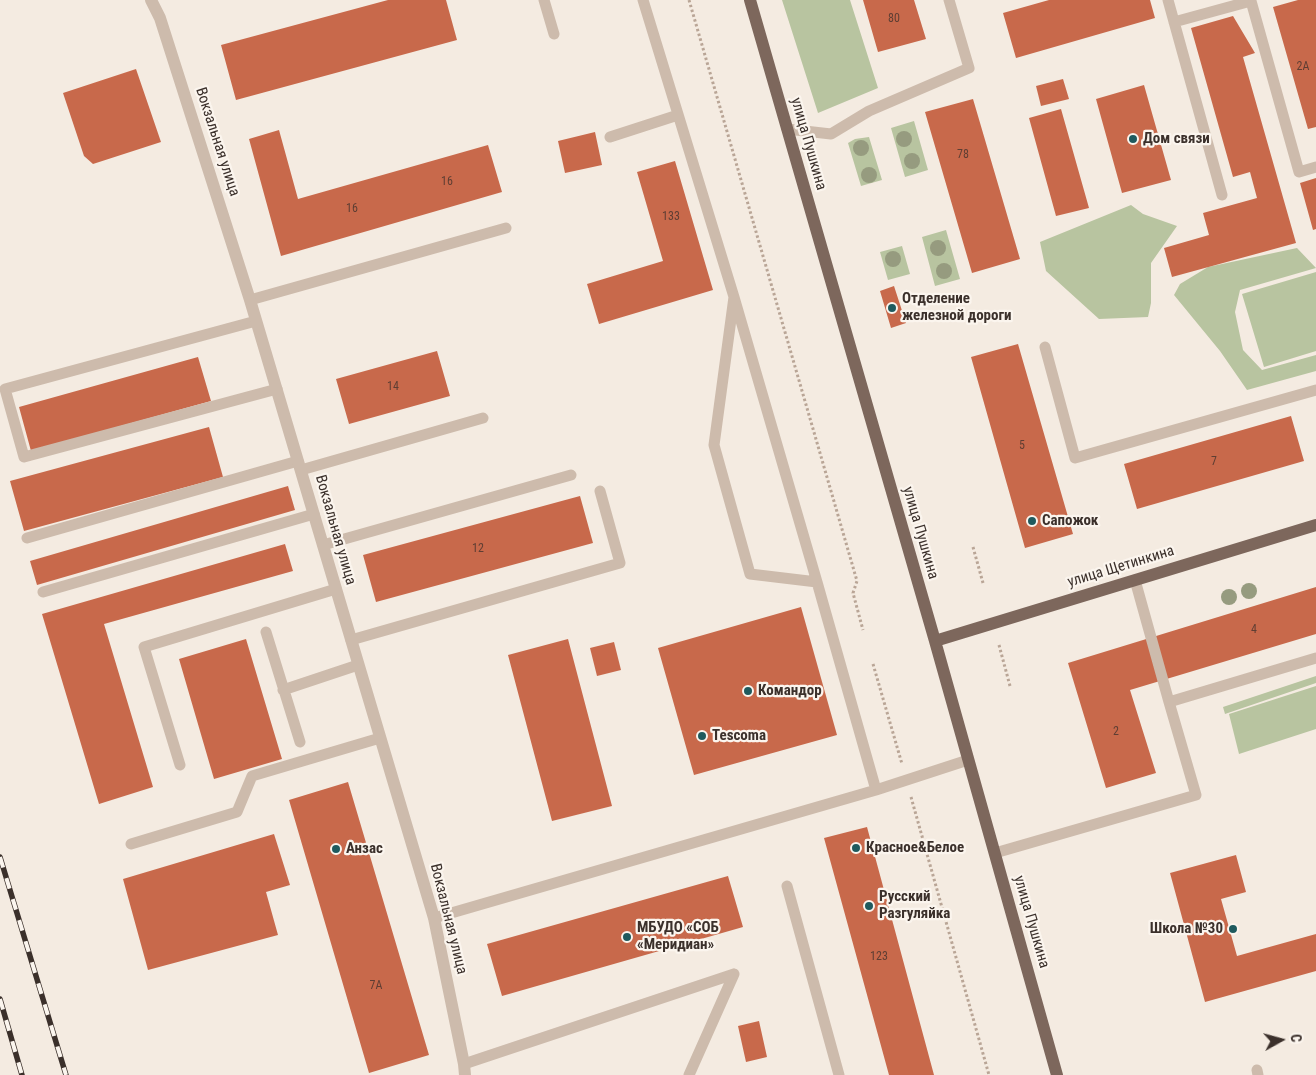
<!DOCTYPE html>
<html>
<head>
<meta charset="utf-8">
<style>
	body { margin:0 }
	#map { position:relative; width:1316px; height:1075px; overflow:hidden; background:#f4ebe1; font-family:"Roboto Condensed",sans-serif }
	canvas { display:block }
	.north { position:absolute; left:1256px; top:1015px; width:50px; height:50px; -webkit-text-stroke:4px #fbf5ee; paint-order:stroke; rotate:83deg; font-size:14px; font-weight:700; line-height:20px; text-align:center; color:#3b302b }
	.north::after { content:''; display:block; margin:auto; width:18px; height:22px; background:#3b302b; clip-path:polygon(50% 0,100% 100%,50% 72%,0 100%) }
</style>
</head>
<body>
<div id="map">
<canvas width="1316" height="1075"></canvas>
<div class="north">С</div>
</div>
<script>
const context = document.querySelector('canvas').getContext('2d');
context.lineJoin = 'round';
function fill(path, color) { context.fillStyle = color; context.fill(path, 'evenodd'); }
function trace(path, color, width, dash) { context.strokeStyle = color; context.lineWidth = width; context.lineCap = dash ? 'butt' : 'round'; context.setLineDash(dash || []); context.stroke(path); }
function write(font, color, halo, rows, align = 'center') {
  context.font = font + ' "Roboto Condensed",sans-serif'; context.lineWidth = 4.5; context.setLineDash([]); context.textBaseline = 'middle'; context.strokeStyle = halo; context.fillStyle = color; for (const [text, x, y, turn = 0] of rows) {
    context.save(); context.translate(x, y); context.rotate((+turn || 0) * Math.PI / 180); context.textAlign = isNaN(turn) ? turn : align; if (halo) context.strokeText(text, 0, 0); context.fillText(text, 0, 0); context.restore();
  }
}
fill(new Path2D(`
	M 782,0 L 850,0 L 878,88 L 818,113 Z
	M 914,121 L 928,170 L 905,177 L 891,128 Z
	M 869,137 L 882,180 L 861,186 L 848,143 L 855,139 Z
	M 1131,205 L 1143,214 L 1177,226 L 1151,263 L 1151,303 L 1148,317 L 1099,319 L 1046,271 L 1040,242 Z
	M 946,230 L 960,279 L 935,286 L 922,237 Z
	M 902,246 L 910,274 L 888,280 L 880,252 Z
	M 1297,248 L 1316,268 L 1240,290 L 1235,312 L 1243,350 L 1262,370 L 1316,355 L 1316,371 L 1247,390 L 1220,351 L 1174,295 L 1180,284 L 1208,267 Z
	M 1316,272 L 1316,351 L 1264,367 L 1242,294 Z
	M 1316,676 L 1316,683 L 1225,714 L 1223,707 Z
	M 1316,686 L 1316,729 L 1239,754 L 1229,714 Z`), '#b8c4a0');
fill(new Path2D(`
	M 388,0 L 446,0 L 457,40 L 236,100 L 221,45 Z
	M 863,0 L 914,0 L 926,39 L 878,52 Z
	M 1049,0 L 1150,0 L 1155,18 L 1016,58 L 1003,13 Z
	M 1298,0 L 1316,0 L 1316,127 L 1308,129 L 1273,7 Z
	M 1233,16 L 1255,53 L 1243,57 L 1296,243 L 1172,277 L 1164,248 L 1209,235 L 1203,213 L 1257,198 L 1250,172 L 1233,177 L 1191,28 Z
	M 136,69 L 161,142 L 93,164 L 84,156 L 63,93 Z
	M 1063,79 L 1069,99 L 1041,106 L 1036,86 Z
	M 1144,85 L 1171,180 L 1122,193 L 1096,99 Z
	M 973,99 L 1020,259 L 972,273 L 925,112 Z
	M 1061,109 L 1089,208 L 1056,216 L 1029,118 Z
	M 279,130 L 298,199 L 488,145 L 502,192 L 281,256 L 249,139 Z
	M 595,132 L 602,165 L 565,173 L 558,141 Z
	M 675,161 L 713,290 L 599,324 L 587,284 L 663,261 L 637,172 Z
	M 1316,178 L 1316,229 L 1313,230 L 1300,183 Z
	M 894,286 L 906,323 L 891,328 L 880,291 Z
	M 1018,344 L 1073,534 L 1025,548 L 971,357 Z
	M 437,351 L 450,396 L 349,424 L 336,379 Z
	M 198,357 L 211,401 L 31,451 L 19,407 Z
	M 1291,416 L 1304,461 L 1137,509 L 1124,464 Z
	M 209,427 L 223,477 L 24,531 L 10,481 Z
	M 288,486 L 295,510 L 37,585 L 30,561 Z
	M 580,496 L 593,543 L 376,602 L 363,555 Z
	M 285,544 L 293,571 L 104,624 L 153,787 L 99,804 L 42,614 Z
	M 1316,587 L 1316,634 L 1130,690 L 1156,773 L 1106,788 L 1068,663 Z
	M 801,607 L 837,735 L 694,775 L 658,648 Z
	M 246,639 L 282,759 L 214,779 L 179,659 Z
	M 568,639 L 612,806 L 552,821 L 508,655 Z
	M 614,642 L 621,670 L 597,676 L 590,648 Z
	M 348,782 L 429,1055 L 369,1073 L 289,800 Z
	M 867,827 L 934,1075 L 889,1075 L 824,838 Z
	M 274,834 L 290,885 L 266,892 L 278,935 L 148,970 L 123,879 Z
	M 1236,855 L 1246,892 L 1221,899 L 1237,956 L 1316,934 L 1316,971 L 1205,1002 L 1170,873 Z
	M 728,876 L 743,927 L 502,996 L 487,944 Z
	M 759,1021 L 767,1057 L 746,1062 L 738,1026 Z`), '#c8694b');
trace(new Path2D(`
	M 689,0 L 857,581 L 853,593 L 863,630
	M 973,547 L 983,583
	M 999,645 L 1010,686
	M 873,664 L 902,764
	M 911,797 L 989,1075`), '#b9a596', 3, [2.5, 2.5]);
trace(new Path2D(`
	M 544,0 L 554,34
	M 643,0 L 734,297 L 817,582 L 750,574 L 714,445 L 734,297
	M 1168,0 L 1222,195
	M 1174,22 L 1251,1 L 1299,172 L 1316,167
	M 787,129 L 831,134 L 869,111 L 969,68 L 949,0
	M 610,137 L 678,115
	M 250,300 L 506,228
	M 256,321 L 5,389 L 24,457 L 277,389
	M 1045,347 L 1075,458 L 1316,390
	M 301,470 L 483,418
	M 27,538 L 298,461
	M 323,545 L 571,475
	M 1135,580 L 1169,702
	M 817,582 L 876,790
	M 43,592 L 314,514
	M 266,632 L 300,742
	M 351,640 L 620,563 L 600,491
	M 283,690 L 358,665
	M 180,765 L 144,647 L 336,589
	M 131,844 L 237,812 L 252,776 L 380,738
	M 995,853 L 1196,795 L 1169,702 L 1316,658
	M 787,886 L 839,1075
	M 434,918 L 876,790 L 968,760
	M 464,1064 L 734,974
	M 1257,1070 L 1258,1075
	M 689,1075 L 734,974`), '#cdbbac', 11);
trace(new Path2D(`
	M 151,0 L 160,18 L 250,300 L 434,918 L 464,1064 L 465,1075`), '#cdbbac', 12);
trace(new Path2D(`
	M 750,0 L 935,641 L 1057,1075
	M 935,641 L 1316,525`), '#7d675c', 12);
const rail = new Path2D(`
	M 0,857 L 66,1075
	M 0,999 L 22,1075`);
trace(rail, '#3b302b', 5.5);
trace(rail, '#fbf5ee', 4, [11]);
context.fillStyle = '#969b7f';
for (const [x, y] of [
	[904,139],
	[861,148],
	[912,161],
	[869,175],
	[938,248],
	[893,259],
	[944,271],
	[1249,591],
	[1229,597]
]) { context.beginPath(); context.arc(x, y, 8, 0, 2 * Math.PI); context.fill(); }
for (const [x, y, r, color] of [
	[1133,139,5,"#1f5a5e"],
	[892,308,5,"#1f5a5e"],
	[1032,521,5,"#1f5a5e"],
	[748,691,5,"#1f5a5e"],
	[702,736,5,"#1f5a5e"],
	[856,848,5,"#1f5a5e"],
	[336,849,5,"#1f5a5e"],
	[869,906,5,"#1f5a5e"],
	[1233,929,5,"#1f5a5e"],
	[627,937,5,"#1f5a5e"]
]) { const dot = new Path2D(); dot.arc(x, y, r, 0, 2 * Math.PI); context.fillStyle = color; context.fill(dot); trace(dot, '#fbf5ee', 2); }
write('12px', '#5e3e33', null, [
	["80",894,19],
	["2А",1303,67],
	["78",963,155],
	["16",447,182],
	["16",352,209],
	["133",671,217],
	["14",393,387],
	["5",1022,446],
	["7",1214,462],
	["12",478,549],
	["4",1254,630],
	["2",1116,732],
	["123",879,957],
	["7А",376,986]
]);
write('bold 15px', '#3b302b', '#fbf5ee', [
	["Дом связи",1143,139],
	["Отделение",902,299],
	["железной дороги",902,316],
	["Сапожок",1042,521],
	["Командор",758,691],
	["Tescoma",712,736],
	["Красное&Белое",866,848],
	["Анзас",346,849],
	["Русский",879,897],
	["Разгуляйка",879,914],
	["МБУДО «СОБ",637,928],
	["«Меридиан»",637,945],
	["Школа №30",1223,929,"right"]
], 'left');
write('15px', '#3b302b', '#fbf5ee', [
	["Вокзальная улица",217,142,72],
	["улица Пушкина",808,144,74],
	["Вокзальная улица",335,530,74],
	["улица Пушкина",920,533,74],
	["улица Щетинкина",1121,567,-17],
	["Вокзальная улица",448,919,76],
	["улица Пушкина",1031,922,74]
]);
</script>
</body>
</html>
